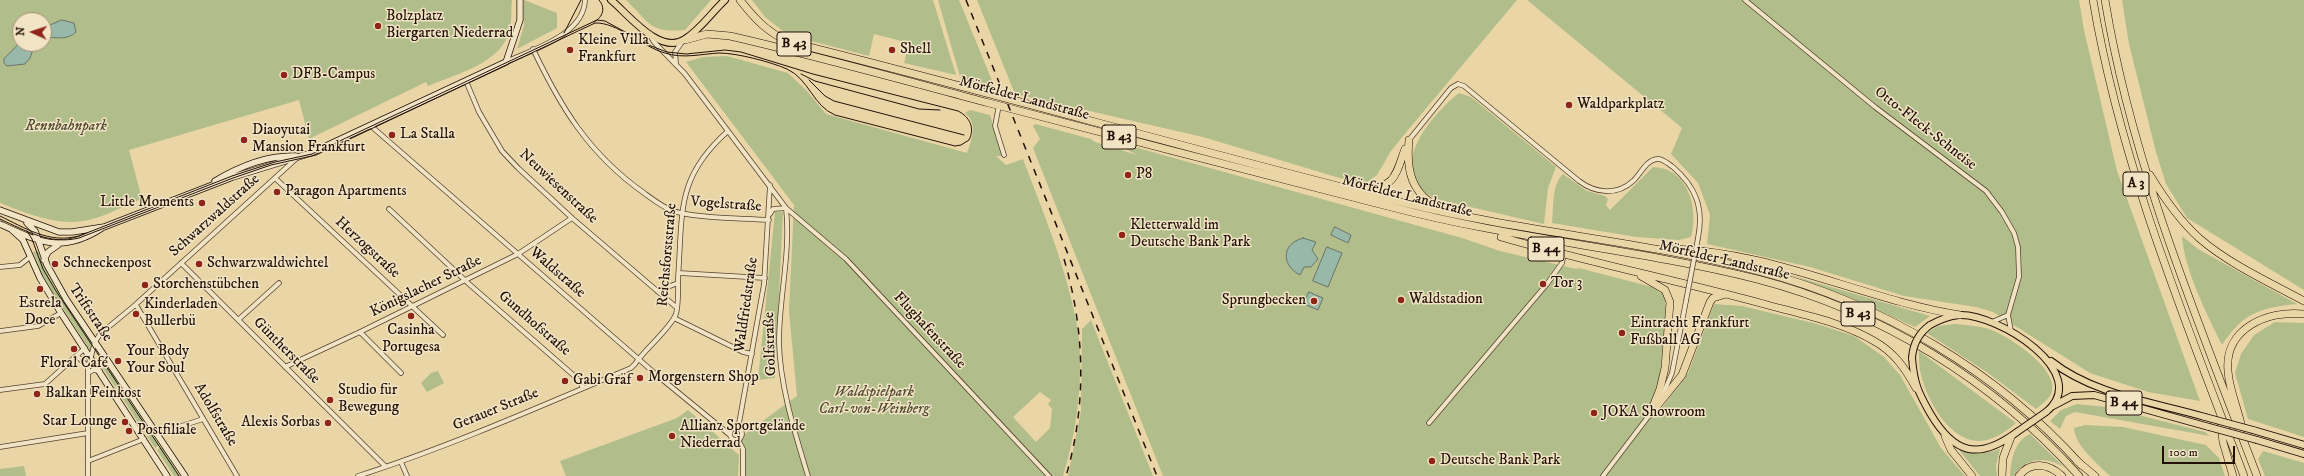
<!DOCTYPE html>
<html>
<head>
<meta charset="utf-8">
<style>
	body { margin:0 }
	#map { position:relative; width:2304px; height:476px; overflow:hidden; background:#ead5a6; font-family:"IM FELL DW Pica",serif }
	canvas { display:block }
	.north { position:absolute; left:12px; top:12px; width:40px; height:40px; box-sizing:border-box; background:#f1e4c5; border:1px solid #9f9079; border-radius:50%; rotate:273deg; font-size:11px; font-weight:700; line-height:16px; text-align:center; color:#231107 }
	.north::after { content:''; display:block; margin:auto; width:14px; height:18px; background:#8f2418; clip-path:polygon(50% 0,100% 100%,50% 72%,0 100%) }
	.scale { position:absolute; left:2162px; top:446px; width:73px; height:18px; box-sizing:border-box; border:2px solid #231107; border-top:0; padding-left:5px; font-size:12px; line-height:14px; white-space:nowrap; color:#231107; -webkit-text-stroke:3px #f1e4c5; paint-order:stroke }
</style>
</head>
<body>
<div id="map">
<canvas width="2304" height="476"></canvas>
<div class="north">N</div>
<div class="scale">100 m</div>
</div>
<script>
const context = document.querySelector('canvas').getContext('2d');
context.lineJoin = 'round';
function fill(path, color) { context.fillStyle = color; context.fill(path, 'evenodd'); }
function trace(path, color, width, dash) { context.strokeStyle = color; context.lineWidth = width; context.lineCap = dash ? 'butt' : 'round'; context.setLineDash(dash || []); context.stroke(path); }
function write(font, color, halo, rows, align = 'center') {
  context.font = font + ' "IM FELL DW Pica",serif'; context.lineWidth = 3; context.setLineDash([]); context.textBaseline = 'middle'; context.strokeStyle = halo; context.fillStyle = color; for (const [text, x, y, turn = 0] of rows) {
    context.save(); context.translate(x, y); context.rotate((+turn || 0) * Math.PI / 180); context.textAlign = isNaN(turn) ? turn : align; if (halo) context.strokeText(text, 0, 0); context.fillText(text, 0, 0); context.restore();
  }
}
fill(new Path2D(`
	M 0,0 L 512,0 C 511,9 512,19 510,28 C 504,63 456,74 428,86 L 426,82 L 309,139 L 299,100 L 129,150 L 142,199 C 127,204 112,213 96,218 C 63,229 31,215 0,203 ZM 20,20 L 44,20 L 44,44 L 20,44 Z
	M 524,0 L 557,13 L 557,28 L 517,49 L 524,26 Z
	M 626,0 L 711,0 L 685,30 C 649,33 650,23 626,0 Z
	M 752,0 L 933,0 L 956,75 L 904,63 L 909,43 L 874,34 L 869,56 L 788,35 L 765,17 Z
	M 938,0 L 959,0 L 995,88 L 961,80 Z
	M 977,0 L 1517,0 L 1408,130 L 1391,151 L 1377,175 L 1363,185 L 1203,137 L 1015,94 Z
	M 1527,0 L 2079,0 L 2084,30 L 2117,171 L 2200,401 L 2148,392 L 2090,373 L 1993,312 L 1976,307 L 1904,296 L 1810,267 L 1707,244 L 1710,215 L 1698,183 L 1671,154 L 1682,128 Z
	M 2122,0 L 2304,0 L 2304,290 L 2187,218 L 2166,184 L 2156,152 L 2129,44 Z
	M 727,56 L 788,73 L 806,90 L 826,114 L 967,153 C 972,139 978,123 965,113 L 970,110 L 990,115 L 993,125 L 998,126 L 998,134 L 1007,156 L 996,156 L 1006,165 L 1023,159 C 1043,212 1065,264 1076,320 C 1086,366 1077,432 1063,476 L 742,476 L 742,436 L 797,396 L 789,311 L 794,205 L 686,62 L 703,57 ZM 1040,392 L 1051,400 L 1048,404 L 1052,409 L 1050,428 L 1036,442 L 1013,417 Z
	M 1459,93 L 1471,97 L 1556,167 L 1548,188 L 1544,224 L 1436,199 C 1383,172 1429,117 1459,93 Z
	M 1035,124 L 1091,139 L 1095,142 L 1137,155 L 1126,149 L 1127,145 L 1462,238 L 1500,251 L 1576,269 L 1579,268 L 1652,287 L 1660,293 L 1664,292 C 1667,309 1665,324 1663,341 C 1661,367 1661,383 1649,406 L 1658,413 L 1688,373 L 1714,304 L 1742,306 L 1817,324 L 1854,336 L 1884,357 L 1900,375 L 1941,448 L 1965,476 L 1163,476 L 1033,148 L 1040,139 L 1033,126 Z
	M 1653,167 C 1688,168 1699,208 1691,237 L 1679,240 L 1636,237 L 1552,223 C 1554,207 1551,186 1563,174 L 1587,191 L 1605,196 L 1608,199 L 1606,205 L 1610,210 Z
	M 775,212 L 783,212 L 775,378 L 758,380 Z
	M 2182,236 L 2198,249 L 2297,304 C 2260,308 2243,313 2222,345 C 2207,315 2184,269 2182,236 Z
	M 38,251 C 50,285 71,314 92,344 L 90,350 L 44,279 L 33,252 Z
	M 1790,275 L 1930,316 L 1915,327 L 1851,298 Z
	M 1091,320 L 1153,476 L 1068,476 L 1081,411 L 1082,329 Z
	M 2275,322 L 2304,323 L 2304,437 L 2248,419 L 2235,373 L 2241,354 L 2254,335 Z
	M 1955,324 C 1966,325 1978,326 1989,329 C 2007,335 2062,370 2051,394 C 2048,400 2042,404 2036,409 L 1988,373 L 1927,333 L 1938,326 Z
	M 1919,351 L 2016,423 C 2008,430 1998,437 1987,440 C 1953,448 1928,403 1921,375 C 1919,368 1919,359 1919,351 Z
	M 100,356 L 159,445 L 155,448 L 100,364 Z
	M 438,371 L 444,383 L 427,392 L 421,383 L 431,373 Z
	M 2077,404 L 2107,407 L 2205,432 L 2210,436 L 2075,412 L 2066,416 L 2060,429 L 2050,421 L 2061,410 Z
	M 688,410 L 739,455 L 738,476 L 566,476 L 560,461 L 677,418 Z
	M 2085,425 L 2123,427 L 2206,445 L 2219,458 L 2225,476 L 2110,476 C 2098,464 2075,446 2074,428 Z
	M 2030,434 L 2064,467 C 2045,456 2027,457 2014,476 L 2010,476 C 2011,461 2014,441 2030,434 Z
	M 161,447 L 180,476 L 174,476 L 157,450 Z
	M 2000,449 L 1996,465 L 1997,476 L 1980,476 L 1959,450 C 1975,455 1985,454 2000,449 Z
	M 2263,451 L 2304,463 L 2304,476 L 2265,476 L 2258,459 Z
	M 24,466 L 26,476 L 0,476 L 0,469 Z`), '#b1be8b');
const water = new Path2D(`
	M 62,20 L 74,23 L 76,32 C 67,41 55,37 44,37 L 44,28 Z
	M 20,43 L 35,44 L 30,58 L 25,64 L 7,66 L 4,63 L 4,59 Z
	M 1335,227 L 1351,235 L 1348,243 L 1331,235 Z
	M 1303,238 L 1316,242 L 1312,250 L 1318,259 L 1311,267 L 1304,267 L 1300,275 C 1281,265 1281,244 1303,238 Z
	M 1327,247 L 1342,253 L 1328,287 L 1313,281 Z
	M 1309,292 L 1323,298 L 1318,310 L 1304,304 Z`);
fill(water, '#98b8a9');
trace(water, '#697568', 1);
const minor = new Path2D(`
	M 1745,0 L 1875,107 L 1986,191 L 2002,212 L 2014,233 L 2018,247 L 2019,277 L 2008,315 L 2011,331
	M 649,34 L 654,42 L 685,74 L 786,208 L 846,259 L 1049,476
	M 533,49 C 561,108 589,154 644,193 C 655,201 668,211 681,213 C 709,219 740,218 769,220
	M 506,62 C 533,49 584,35 585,0
	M 676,63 L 675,52 L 682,42
	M 466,81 L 479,112 L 502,151 L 518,168 L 572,218 L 676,307
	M 999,105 L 995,126 L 1004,155
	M 371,126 L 658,376 L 730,435
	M 1409,140 L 1451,88 L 1458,84 L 1464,86 L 1579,181 C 1595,193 1617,196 1633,181 C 1640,175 1646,160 1657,159 C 1663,158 1668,164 1673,167 C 1696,187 1704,208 1698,238
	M 275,178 L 443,335
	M 786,208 C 791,253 779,297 779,342 C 780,387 795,433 808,476
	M 389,209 L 469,284 L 579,380 L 583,388
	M 770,214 L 773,209 L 786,208
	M 181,263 L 385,466
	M 0,267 L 20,265 L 30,257
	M 679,273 L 765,278
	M 657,291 L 678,283
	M 136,305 L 237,476
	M 674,318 L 743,352 L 752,354
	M 238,320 L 279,283
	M 1992,322 L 2008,315
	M 0,331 L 38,326 L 61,313
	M 360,332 L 401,373
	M 77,356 L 88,367
	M 285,367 L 360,332 L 518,254 L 572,218
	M 88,373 L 93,370 L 100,371
	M 0,390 L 45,384 L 85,348
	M 1663,394 L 1672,373 L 1686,301
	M 1429,423 L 1547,284 L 1562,263 L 1564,254
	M730 434a6 6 0 1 1 12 0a6 6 0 1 1-12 0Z
	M 738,429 L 764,284 L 770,185
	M 157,434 L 203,419
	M 738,440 L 743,449 L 743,476
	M 0,447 L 88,433
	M 88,461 L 144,439
	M 401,462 L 407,476
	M 88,476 L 88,367 L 95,342 L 100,334 L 134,306 L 298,157
	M 358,476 C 451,446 541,406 631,368 L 635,364 C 644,350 671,328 676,314 C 679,303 678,289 678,278 C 683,213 675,178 728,131
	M 1603,476 L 1651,413`);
const secondary = new Path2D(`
	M 215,181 C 240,166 267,155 296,156
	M 0,210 L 59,232 L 72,232 L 104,227 L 233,177 L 311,153 L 506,62 L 520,20 L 520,0
	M 27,223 L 35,231 L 47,265 L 66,299 L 185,476
	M 0,224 C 39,242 62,254 102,228
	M 12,230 L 23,240 L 40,278 L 61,313 L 167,476
	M 44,260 L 48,252 L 58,245`);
const primary = new Path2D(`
	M 611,0 C 628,14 660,56 685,39 C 701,29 712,12 725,0
	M 1930,325 C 1939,320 1949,316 1959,315 C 1997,313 2094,373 2046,412
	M 1912,358 C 1914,383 1918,392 1930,413 C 1954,454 1978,461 2017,432
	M 2051,361 C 2094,395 2154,402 2205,417
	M 2053,406 L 2072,396 L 2094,395 L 2209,427
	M 2253,430 L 2304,445
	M 2257,440 L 2304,454`);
const trunk = new Path2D(`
	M 740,0 C 755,19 767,32 789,42 C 995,93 1199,152 1405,203 C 1522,232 1643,241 1759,271 C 1881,303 1997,371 2081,465
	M 685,40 L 707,34 L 730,36 C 817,56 903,80 989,103 C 1124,138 1260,174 1395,208 C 1514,239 1637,249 1757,279 C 1881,311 1994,381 2079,476
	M 1409,140 C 1406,170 1411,194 1440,208
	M 1363,190 C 1395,187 1395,177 1405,149
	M 1501,237 C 1590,263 1681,281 1771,306 C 1805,315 1844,323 1874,341 C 1894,352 1905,368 1916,388
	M 1671,249 C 1772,251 1862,299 1960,315
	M 1641,276 L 1665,290 L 1670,302 L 1665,368 L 1660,389 L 1650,414
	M 1653,411 L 1682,375 L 1710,302 L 1713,298 L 1726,294
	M 2019,476 C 2031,460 2049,464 2062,476`);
const motorway = new Path2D(`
	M 2093,0 C 2121,166 2185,319 2244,476
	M 2105,0 C 2132,165 2198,321 2257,476
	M 2150,175 C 2164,198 2179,220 2199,238 C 2229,264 2269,282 2304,301
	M 2241,424 C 2237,406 2229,389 2228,371 C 2224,328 2268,310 2304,314
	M 2221,425 L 2223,442 L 2233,476
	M 1945,436 L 1951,450 L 1972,476
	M 2077,461 L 2095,476
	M 2002,476 L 2003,458 L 2011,437`);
trace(minor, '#55422f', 5.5);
trace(secondary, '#231107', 7);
trace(primary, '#231107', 8);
trace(trunk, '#231107', 8);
trace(motorway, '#231107', 8);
trace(minor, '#f1e4c5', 4);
trace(secondary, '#f1e4c5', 5.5);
trace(primary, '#ead5a6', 6);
trace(trunk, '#ead5a6', 7);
trace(motorway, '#ead5a6', 7);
trace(new Path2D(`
	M 594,22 C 603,17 606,8 599,0
	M 564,33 L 581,0
	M 801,74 L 815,81 L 919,109 L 940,110
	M 809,80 L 825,96 L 834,101 L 964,135
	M 0,216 C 25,228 49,244 79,236 L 232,176 L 275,162 L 312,154 L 597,20 L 605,21 L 651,46 L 667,52 L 686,54 L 725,50 L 741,52 L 813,74 L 958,111 C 970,117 975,128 969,140 L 961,145 L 955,146 L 835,115 C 813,106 809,79 787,69 C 771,62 737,53 719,53 C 701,54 683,59 665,53 C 643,47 617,22 595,23 L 316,155 L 271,165 L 233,178 L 79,238 C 50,245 26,231 0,219
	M 27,231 L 32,239 L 43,269 L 56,291 L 179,476`), '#231107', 1);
trace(new Path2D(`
	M 966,0 L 1157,476
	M 1064,259 C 1085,330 1087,405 1066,476`), '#231107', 1.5, [7, 7]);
const minorBridge = new Path2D(`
	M 1686,301 L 1698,238`);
const primaryBridge = new Path2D(`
	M 1912,358 C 1913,344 1919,333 1930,325
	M 2205,417 L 2253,430
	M 2209,427 L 2257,440
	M 2017,432 L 2046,412`);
trace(minorBridge, '#55422f', 5.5, []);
trace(primaryBridge, '#231107', 8, []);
trace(minorBridge, '#f1e4c5', 4);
trace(primaryBridge, '#ead5a6', 6);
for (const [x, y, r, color] of [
	[378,26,4,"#8f2418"],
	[570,50,4,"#8f2418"],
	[892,50,4,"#8f2418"],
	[284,75,4,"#8f2418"],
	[1569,105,4,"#8f2418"],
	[392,135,4,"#8f2418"],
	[244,140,4,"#8f2418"],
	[1128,175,4,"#8f2418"],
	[277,192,4,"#8f2418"],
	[202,203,4,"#8f2418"],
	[1122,235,4,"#8f2418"],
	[55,264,4,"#8f2418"],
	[199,264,4,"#8f2418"],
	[1543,284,4,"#8f2418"],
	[145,285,4,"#8f2418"],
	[40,289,4,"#8f2418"],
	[1401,300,4,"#8f2418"],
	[1314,301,4,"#8f2418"],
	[136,314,4,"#8f2418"],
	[411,316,4,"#8f2418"],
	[1622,333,4,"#8f2418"],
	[74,349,4,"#8f2418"],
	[118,361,4,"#8f2418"],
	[640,378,4,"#8f2418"],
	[565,381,4,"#8f2418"],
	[37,394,4,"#8f2418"],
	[330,400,4,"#8f2418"],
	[1594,413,4,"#8f2418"],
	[125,422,4,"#8f2418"],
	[328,423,4,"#8f2418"],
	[129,431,4,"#8f2418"],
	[672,436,4,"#8f2418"],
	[1432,461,4,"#8f2418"]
]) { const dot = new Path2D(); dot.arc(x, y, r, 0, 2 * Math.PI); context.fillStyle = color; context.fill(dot); trace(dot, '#f1e4c5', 1.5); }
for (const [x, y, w] of [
	[794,44,34],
	[1119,137,34],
	[2136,184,26],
	[1546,249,36],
	[1858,314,34],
	[2124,403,36]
]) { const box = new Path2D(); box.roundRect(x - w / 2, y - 12, w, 24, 3); context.fillStyle = '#f1e4c5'; context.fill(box); trace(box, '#231107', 1); }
write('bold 14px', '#231107', null, [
	["B 43",794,44],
	["B 43",1119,137],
	["A 3",2136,184],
	["B 44",1546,249],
	["B 43",1858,314],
	["B 44",2124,403]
]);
write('15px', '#231107', '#f1e4c5', [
	["Bolzplatz",386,17],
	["Biergarten Niederrad",386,34],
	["Kleine Villa",578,41],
	["Frankfurt",578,58],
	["Shell",900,50],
	["DFB-Campus",292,75],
	["Waldparkplatz",1577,105],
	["Diaoyutai",252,131],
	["Mansion Frankfurt",252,148],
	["La Stalla",400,135],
	["P8",1136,175],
	["Paragon Apartments",285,192],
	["Little Moments",194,203,"right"],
	["Kletterwald im",1130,226],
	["Deutsche Bank Park",1130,243],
	["Schneckenpost",63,264],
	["Schwarzwaldwichtel",207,264],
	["Tor 3",1551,284],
	["Storchenstübchen",153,285],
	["Waldstadion",1409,300],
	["Sprungbecken",1306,301,"right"],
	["Estrela",40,304,"center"],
	["Doce",40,321,"center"],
	["Kinderladen",144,305],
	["Bullerbü",144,322],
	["Eintracht Frankfurt",1630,324],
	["Fußball AG",1630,341],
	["Casinha",411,331,"center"],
	["Portugesa",411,348,"center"],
	["Your Body",126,352],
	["Your Soul",126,369],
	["Floral Café",74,364,"center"],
	["Morgenstern Shop",648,378],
	["Gabi Gräf",573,381],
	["Studio für",338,391],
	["Bewegung",338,408],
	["Balkan Feinkost",45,394],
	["JOKA Showroom",1602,413],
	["Star Lounge",117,422,"right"],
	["Alexis Sorbas",320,423,"right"],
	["Allianz Sportgelände",680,427],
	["Niederrad",680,444],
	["Postfiliale",137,431],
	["Deutsche Bank Park",1440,461]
], 'left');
write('15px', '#231107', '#f1e4c5', [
	["Mörfelder Landstraße",1024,99,15],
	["Otto-Fleck-Schneise",1925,129,38],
	["Neuwiesenstraße",558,187,43],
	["Mörfelder Landstraße",1407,197,14],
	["Vogelstraße",726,205,4],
	["Schwarzwaldstraße",215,216,-42],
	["Herzogstraße",367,248,43],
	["Reichsforststraße",668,255,-85],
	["Mörfelder Landstraße",1724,261,13],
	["Waldstraße",557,273,41],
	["Königslacher Straße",426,287,-26],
	["Waldfriedstraße",747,305,-82],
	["Triftstraße",90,313,56],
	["Gundhofstraße",534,324,41],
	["Flughafenstraße",929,331,47],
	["Golfstraße",771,344,-92],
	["Güntherstraße",286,351,45],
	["Gerauer Straße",496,410,-22],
	["Adolfstraße",215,415,59]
]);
write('italic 15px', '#554e35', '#f1e4c5', [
	["Rennbahnpark",66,127],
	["Waldspielpark",874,393],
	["Carl-von-Weinberg",874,410]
]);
</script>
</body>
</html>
